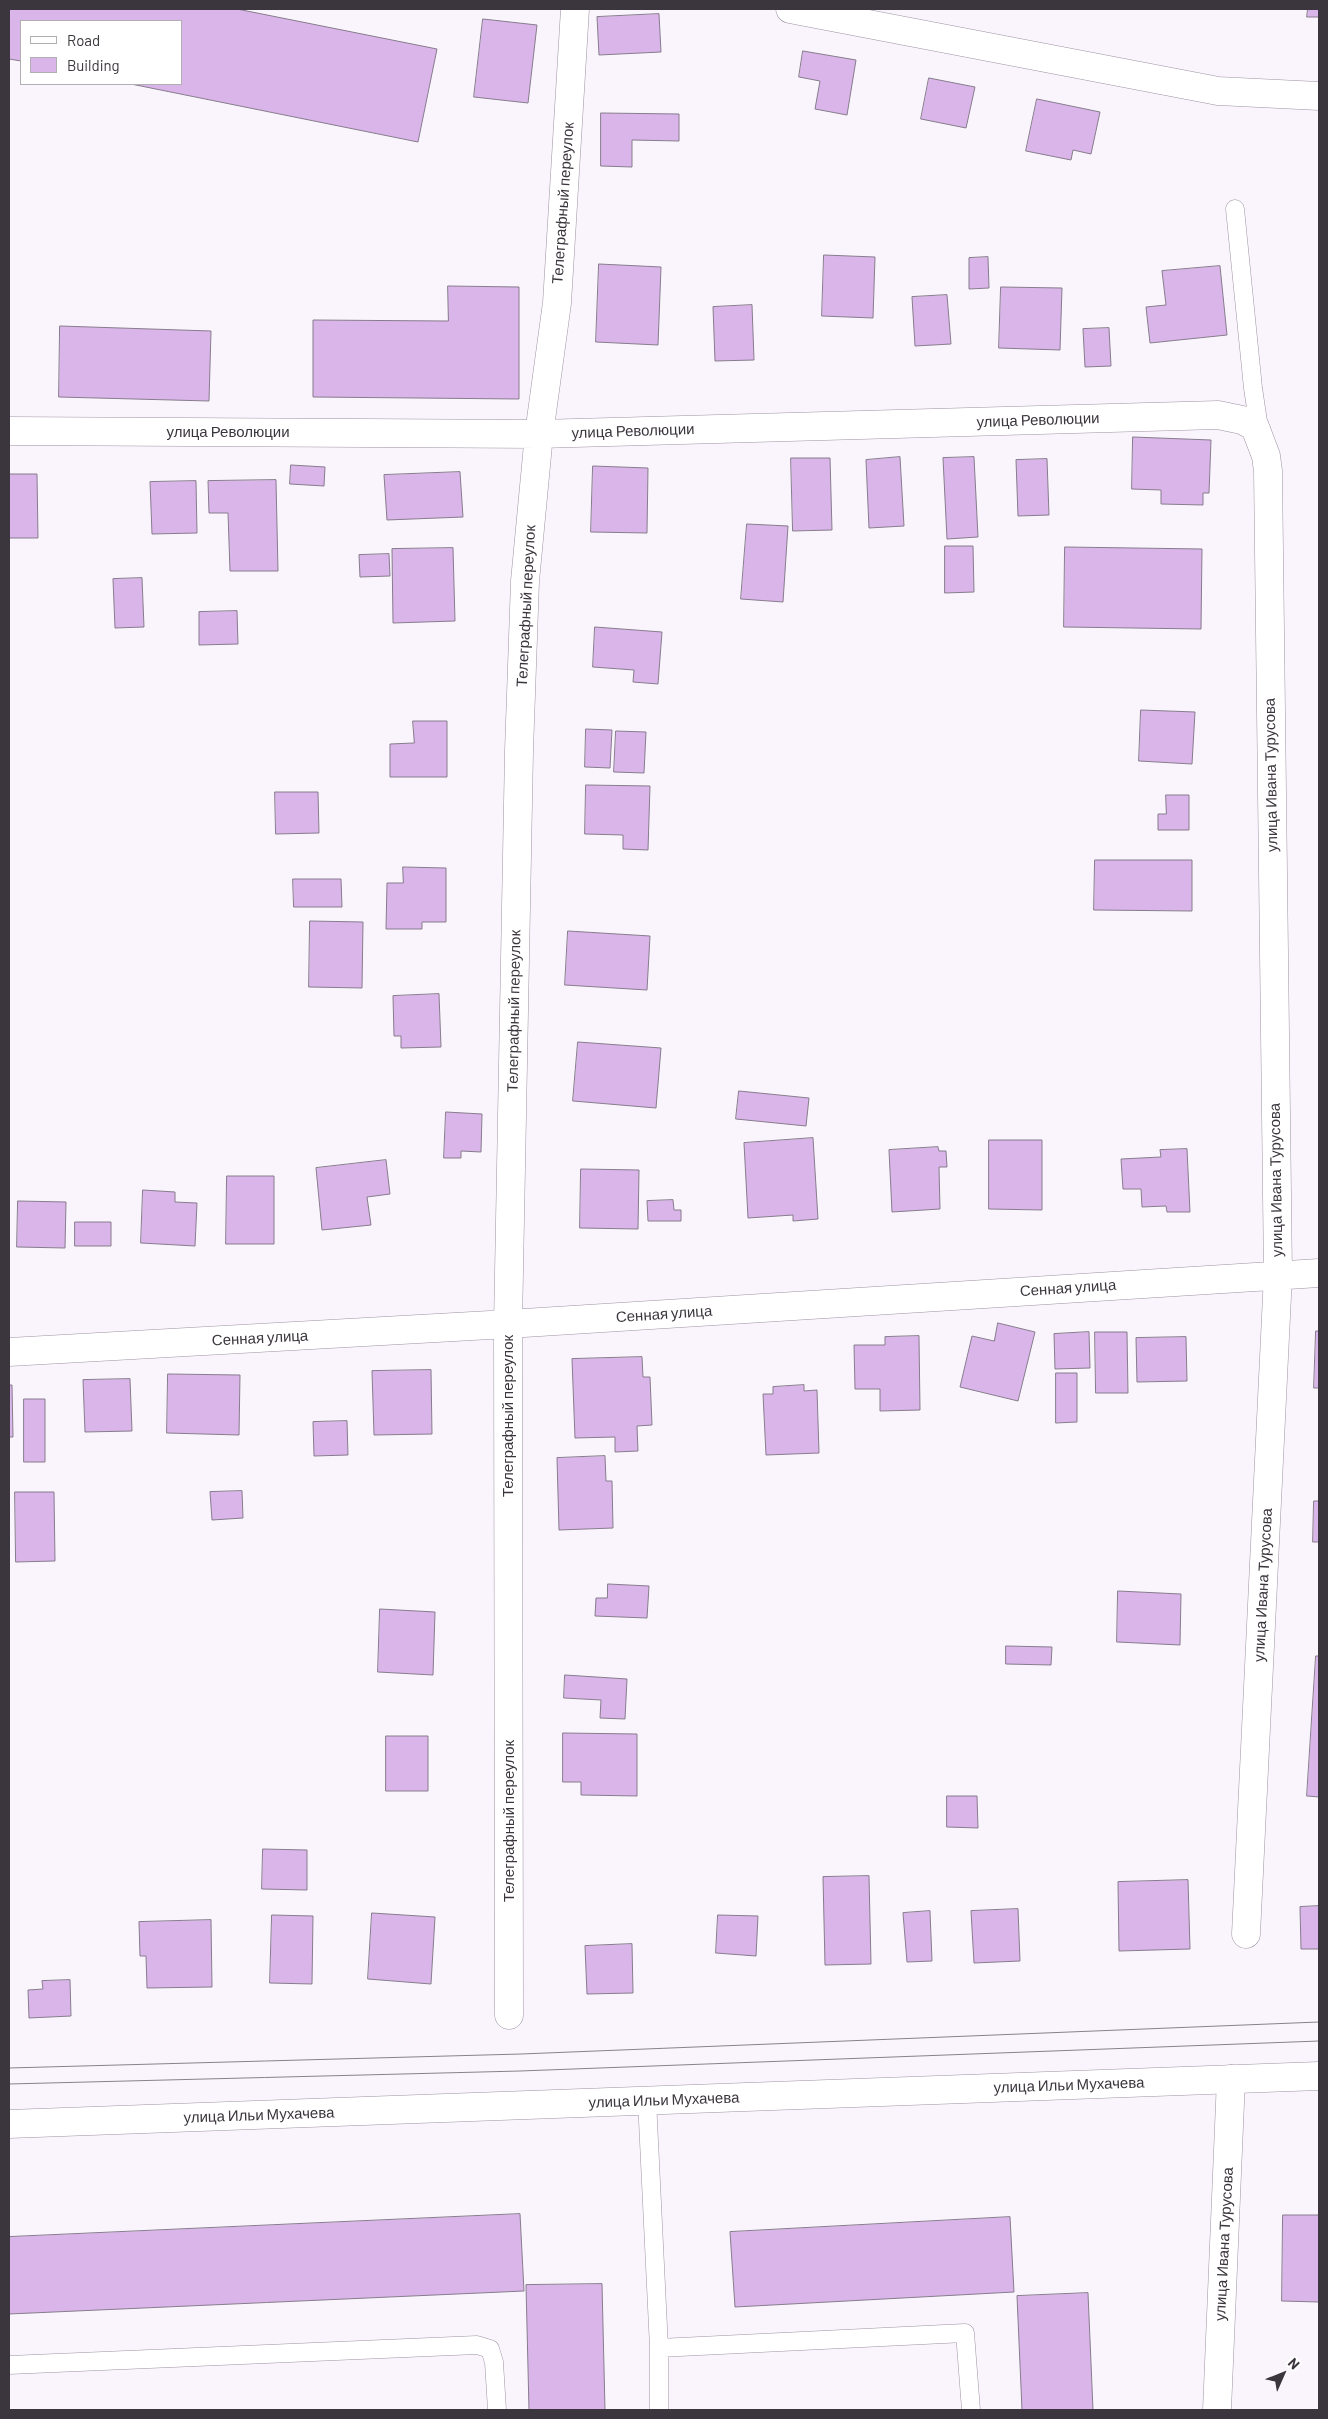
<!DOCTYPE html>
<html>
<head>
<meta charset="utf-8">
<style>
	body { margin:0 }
	#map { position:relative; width:1328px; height:2419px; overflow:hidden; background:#faf5fd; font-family:Barlow,sans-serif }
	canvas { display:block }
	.frame { position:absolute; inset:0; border:10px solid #3b363d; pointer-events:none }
	.legend { position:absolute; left:20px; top:20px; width:162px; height:65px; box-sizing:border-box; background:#fff; border:1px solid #b1afb1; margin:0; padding:6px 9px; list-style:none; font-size:15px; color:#3b363d }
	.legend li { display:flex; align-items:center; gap:10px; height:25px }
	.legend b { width:25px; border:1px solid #b1afb1 }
	.north { position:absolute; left:1258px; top:2349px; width:50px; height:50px; -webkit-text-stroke:4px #fff; paint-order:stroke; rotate:46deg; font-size:14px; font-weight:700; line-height:20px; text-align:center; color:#3b363d }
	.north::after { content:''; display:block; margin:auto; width:18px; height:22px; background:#3b363d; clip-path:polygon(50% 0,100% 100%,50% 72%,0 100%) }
</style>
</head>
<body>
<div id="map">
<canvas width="1328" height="2419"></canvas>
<div class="frame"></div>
<ul class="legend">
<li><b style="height:6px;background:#fff"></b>Road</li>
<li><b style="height:14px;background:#d9b5e9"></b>Building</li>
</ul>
<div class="north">N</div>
</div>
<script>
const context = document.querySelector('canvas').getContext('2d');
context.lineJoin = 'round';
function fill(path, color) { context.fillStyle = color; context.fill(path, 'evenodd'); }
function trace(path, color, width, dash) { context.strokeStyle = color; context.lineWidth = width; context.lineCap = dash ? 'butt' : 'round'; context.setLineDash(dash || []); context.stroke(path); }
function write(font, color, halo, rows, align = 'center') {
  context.font = font + ' Barlow,sans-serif'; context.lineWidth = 4; context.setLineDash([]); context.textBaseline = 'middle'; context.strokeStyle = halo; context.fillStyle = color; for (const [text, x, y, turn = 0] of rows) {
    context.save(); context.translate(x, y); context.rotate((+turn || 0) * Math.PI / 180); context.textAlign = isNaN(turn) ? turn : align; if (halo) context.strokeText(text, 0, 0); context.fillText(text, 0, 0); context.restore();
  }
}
const building = new Path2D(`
	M 9,9 L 237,9 L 437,49 L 418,142 L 131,84 L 181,84 L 181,21 L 21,21 L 21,61 L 9,59 Z
	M 1308,9 L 1319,9 L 1319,17 L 1307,17 Z
	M 659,14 L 661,52 L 599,55 L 597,17 Z
	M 483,19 L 537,25 L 528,103 L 474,97 Z
	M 803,51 L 856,60 L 847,115 L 815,109 L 820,81 L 799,77 Z
	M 929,78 L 975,87 L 966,128 L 921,119 Z
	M 1037,99 L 1100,112 L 1091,154 L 1073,150 L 1071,160 L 1026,151 Z
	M 601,113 L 679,114 L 679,141 L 632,140 L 632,167 L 601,166 Z
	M 824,255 L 875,257 L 873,318 L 822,316 Z
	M 988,257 L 989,288 L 969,289 L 969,258 Z
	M 599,264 L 661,267 L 658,345 L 596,342 Z
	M 1220,266 L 1227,335 L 1150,343 L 1146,307 L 1166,305 L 1162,271 Z
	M 448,286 L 519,287 L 519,399 L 313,397 L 313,320 L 448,321 Z
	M 1001,287 L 1062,288 L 1060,350 L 999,348 Z
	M 947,295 L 951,344 L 915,346 L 912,297 Z
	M 752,305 L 754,360 L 715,361 L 713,307 Z
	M 60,326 L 211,331 L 209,401 L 59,397 Z
	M 1109,328 L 1111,366 L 1085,367 L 1083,329 Z
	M 1133,437 L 1211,440 L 1209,493 L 1203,493 L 1203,505 L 1161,504 L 1161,490 L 1132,489 Z
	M 900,457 L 904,526 L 869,528 L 866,460 Z
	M 974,457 L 978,537 L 947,539 L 943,458 Z
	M 791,458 L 830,458 L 832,530 L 793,531 Z
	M 1047,459 L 1049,515 L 1018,516 L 1016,460 Z
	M 291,465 L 325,467 L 324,486 L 290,484 Z
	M 593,466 L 648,468 L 647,533 L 591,532 Z
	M 460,472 L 463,517 L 387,520 L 384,475 Z
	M 9,474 L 37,474 L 38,538 L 9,538 Z
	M 276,480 L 278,571 L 230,571 L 228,513 L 209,513 L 208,481 Z
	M 196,481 L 197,533 L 152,534 L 150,482 Z
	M 747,524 L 788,526 L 783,602 L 741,599 Z
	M 945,546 L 973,546 L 974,592 L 945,593 Z
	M 1065,547 L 1202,549 L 1201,629 L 1064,627 Z
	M 453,548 L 455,621 L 393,623 L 392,549 Z
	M 389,554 L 390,576 L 360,577 L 359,555 Z
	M 142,578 L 144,627 L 115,628 L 113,579 Z
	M 237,611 L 238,644 L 199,645 L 199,612 Z
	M 595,627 L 662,632 L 658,684 L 633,682 L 634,670 L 593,667 Z
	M 1141,710 L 1195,712 L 1192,764 L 1139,761 Z
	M 413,721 L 447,721 L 447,777 L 390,777 L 390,744 L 414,743 Z
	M 586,729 L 612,730 L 610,768 L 585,767 Z
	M 616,731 L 646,732 L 644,773 L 614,772 Z
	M 586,785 L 650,786 L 648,850 L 623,849 L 623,835 L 585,834 Z
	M 275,792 L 318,792 L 319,833 L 276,834 Z
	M 1166,795 L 1189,795 L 1189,830 L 1158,830 L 1158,814 L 1166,814 Z
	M 1095,860 L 1192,860 L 1192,911 L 1094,910 Z
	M 403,867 L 446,868 L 446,922 L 422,922 L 422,929 L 386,929 L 387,883 L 403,883 Z
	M 293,879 L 341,879 L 342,907 L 294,907 Z
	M 310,921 L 363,922 L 362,988 L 309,987 Z
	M 568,931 L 650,936 L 647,990 L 565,985 Z
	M 439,994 L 441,1047 L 401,1048 L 401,1036 L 394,1036 L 393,996 Z
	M 578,1042 L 661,1048 L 656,1108 L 573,1101 Z
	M 739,1091 L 809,1098 L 806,1126 L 736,1119 Z
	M 446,1112 L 482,1114 L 481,1152 L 461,1151 L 461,1158 L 444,1158 Z
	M 813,1138 L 818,1219 L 793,1221 L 793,1215 L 748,1218 L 744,1143 Z
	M 989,1140 L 1042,1140 L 1042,1210 L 989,1209 Z
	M 938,1147 L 939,1151 L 946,1151 L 947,1167 L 939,1167 L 940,1209 L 892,1212 L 889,1150 Z
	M 1187,1149 L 1190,1212 L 1167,1212 L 1166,1206 L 1142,1207 L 1141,1189 L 1123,1189 L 1121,1159 L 1161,1157 L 1160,1150 Z
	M 386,1160 L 390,1194 L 367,1197 L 371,1225 L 322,1230 L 316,1168 Z
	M 581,1169 L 639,1170 L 638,1229 L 580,1228 Z
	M 227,1176 L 274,1176 L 274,1244 L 226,1244 Z
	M 143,1190 L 175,1192 L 175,1202 L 197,1203 L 195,1246 L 141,1243 Z
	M 673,1200 L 674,1210 L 681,1210 L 681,1221 L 648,1221 L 647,1201 Z
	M 18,1201 L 66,1202 L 65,1248 L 17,1247 Z
	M 75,1222 L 111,1222 L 111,1246 L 75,1246 Z
	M 998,1323 L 1035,1332 L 1018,1401 L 960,1387 L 972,1336 L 994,1341 Z
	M 1316,1331 L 1319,1331 L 1319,1388 L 1314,1388 Z
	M 1089,1332 L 1090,1368 L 1055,1369 L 1054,1334 Z
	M 1095,1332 L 1127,1332 L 1128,1393 L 1096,1393 Z
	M 919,1336 L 920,1410 L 880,1411 L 880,1389 L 855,1389 L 854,1345 L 885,1345 L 885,1337 Z
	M 1186,1337 L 1187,1381 L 1137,1382 L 1136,1338 Z
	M 642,1357 L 643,1377 L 650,1377 L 652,1425 L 637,1426 L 638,1451 L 615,1452 L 615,1437 L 575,1438 L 572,1359 Z
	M 431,1370 L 432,1434 L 374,1435 L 372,1371 Z
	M 1056,1373 L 1077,1373 L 1077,1422 L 1056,1423 Z
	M 168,1374 L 240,1375 L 239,1435 L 167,1433 Z
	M 130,1379 L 132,1431 L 85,1432 L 83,1380 Z
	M 9,1385 L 12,1385 L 13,1437 L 9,1437 Z
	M 804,1385 L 804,1391 L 817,1390 L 819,1453 L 766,1455 L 763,1394 L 773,1394 L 773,1387 Z
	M 24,1399 L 45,1399 L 45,1462 L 24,1462 Z
	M 347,1421 L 348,1455 L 314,1456 L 313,1422 Z
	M 605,1456 L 606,1481 L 612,1481 L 613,1528 L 559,1530 L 557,1458 Z
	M 242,1491 L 243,1518 L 212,1520 L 210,1492 Z
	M 15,1492 L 54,1492 L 55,1561 L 16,1562 Z
	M 1314,1501 L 1319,1501 L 1319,1542 L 1313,1542 Z
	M 608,1584 L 649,1586 L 647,1618 L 595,1616 L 596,1598 L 607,1598 Z
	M 1118,1591 L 1181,1594 L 1180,1645 L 1117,1642 Z
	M 380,1609 L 435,1612 L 433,1675 L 378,1672 Z
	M 1006,1646 L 1052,1647 L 1051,1665 L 1006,1664 Z
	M 1316,1656 L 1319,1656 L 1319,1797 L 1307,1796 Z
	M 565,1675 L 627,1679 L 625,1719 L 600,1718 L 601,1700 L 564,1698 Z
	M 563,1733 L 637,1734 L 637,1796 L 581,1795 L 581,1782 L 563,1782 Z
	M 386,1736 L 428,1736 L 428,1791 L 386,1791 Z
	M 947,1796 L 977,1796 L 978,1828 L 947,1827 Z
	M 263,1849 L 307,1850 L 307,1890 L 262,1889 Z
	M 869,1876 L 871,1964 L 825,1965 L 823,1877 Z
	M 1188,1880 L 1190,1949 L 1119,1951 L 1118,1882 Z
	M 1319,1906 L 1319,1949 L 1301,1949 L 1300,1907 Z
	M 1018,1909 L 1020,1961 L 974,1963 L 971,1911 Z
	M 930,1911 L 932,1961 L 907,1962 L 903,1913 Z
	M 372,1913 L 435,1917 L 431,1984 L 368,1979 Z
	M 272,1915 L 313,1916 L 312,1984 L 270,1983 Z
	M 718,1915 L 758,1916 L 756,1956 L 716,1953 Z
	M 211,1920 L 212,1987 L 147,1988 L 146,1956 L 140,1956 L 139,1922 Z
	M 632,1944 L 633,1993 L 587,1994 L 585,1946 Z
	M 70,1980 L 71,2016 L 29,2018 L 28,1990 L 43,1989 L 42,1981 Z
	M 520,2214 L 524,2291 L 9,2314 L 9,2237 Z
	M 1283,2215 L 1319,2215 L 1319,2302 L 1282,2301 Z
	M 1010,2217 L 1014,2292 L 735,2307 L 730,2232 Z
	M 602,2284 L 605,2410 L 529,2410 L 526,2285 Z
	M 1088,2293 L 1093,2410 L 1022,2410 L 1017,2296 Z`);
fill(building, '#d9b5e9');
trace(building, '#877c8c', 1);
const service = new Path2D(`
	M 1235,209 L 1253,388 L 1260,435
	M 647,2100 L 659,2348 L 659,2410
	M 659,2348 L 965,2333 L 971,2410
	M 9,2365 L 477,2345 L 490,2349 L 494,2362 L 497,2410`);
const minor = new Path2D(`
	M 9,431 L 539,434 L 1218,415 L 1242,420 L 1255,427 L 1266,456 L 1268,471 L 1278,1275 L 1246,1934
	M 9,1352 L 508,1324 L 1319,1273
	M 509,2015 L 508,1324 L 519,751 L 525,581 L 539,434 L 557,303 L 575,9
	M 1217,2410 L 1231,2079`);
const tertiary = new Path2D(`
	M 9,2124 L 1319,2076`);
const secondary = new Path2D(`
	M 790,9 L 1218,91 L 1319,96`);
trace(service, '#9e92a3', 19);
trace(minor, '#9e92a3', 29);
trace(tertiary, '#9e92a3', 29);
trace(secondary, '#9e92a3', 29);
trace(service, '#fff', 18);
trace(minor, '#fff', 28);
trace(tertiary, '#fff', 28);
trace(secondary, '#fff', 28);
trace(new Path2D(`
	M 9,2068 L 521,2054 L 1319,2022
	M 9,2084 L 520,2071 L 1319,2041`), '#87828a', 1);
write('15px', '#3b363d', '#fff', [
	["Телеграфный переулок",563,203,-86],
	["улица Революции",1038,420,-2],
	["улица Революции",633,431,-2],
	["улица Революции",228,432],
	["Телеграфный переулок",526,606,-87],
	["улица Ивана Турусова",1271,775,-91],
	["Телеграфный переулок",514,1011,-89],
	["улица Ивана Турусова",1276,1180,-91],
	["Сенная улица",1068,1288,-4],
	["Сенная улица",664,1314,-4],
	["Сенная улица",260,1338,-3],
	["Телеграфный переулок",508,1416,-90],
	["улица Ивана Турусова",1263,1585,-87],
	["Телеграфный переулок",509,1821,-90],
	["улица Ильи Мухачева",1069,2085,-2],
	["улица Ильи Мухачева",664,2100,-2],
	["улица Ильи Мухачева",259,2115,-2],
	["улица Ивана Турусова",1224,2244,-87]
]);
</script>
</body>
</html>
